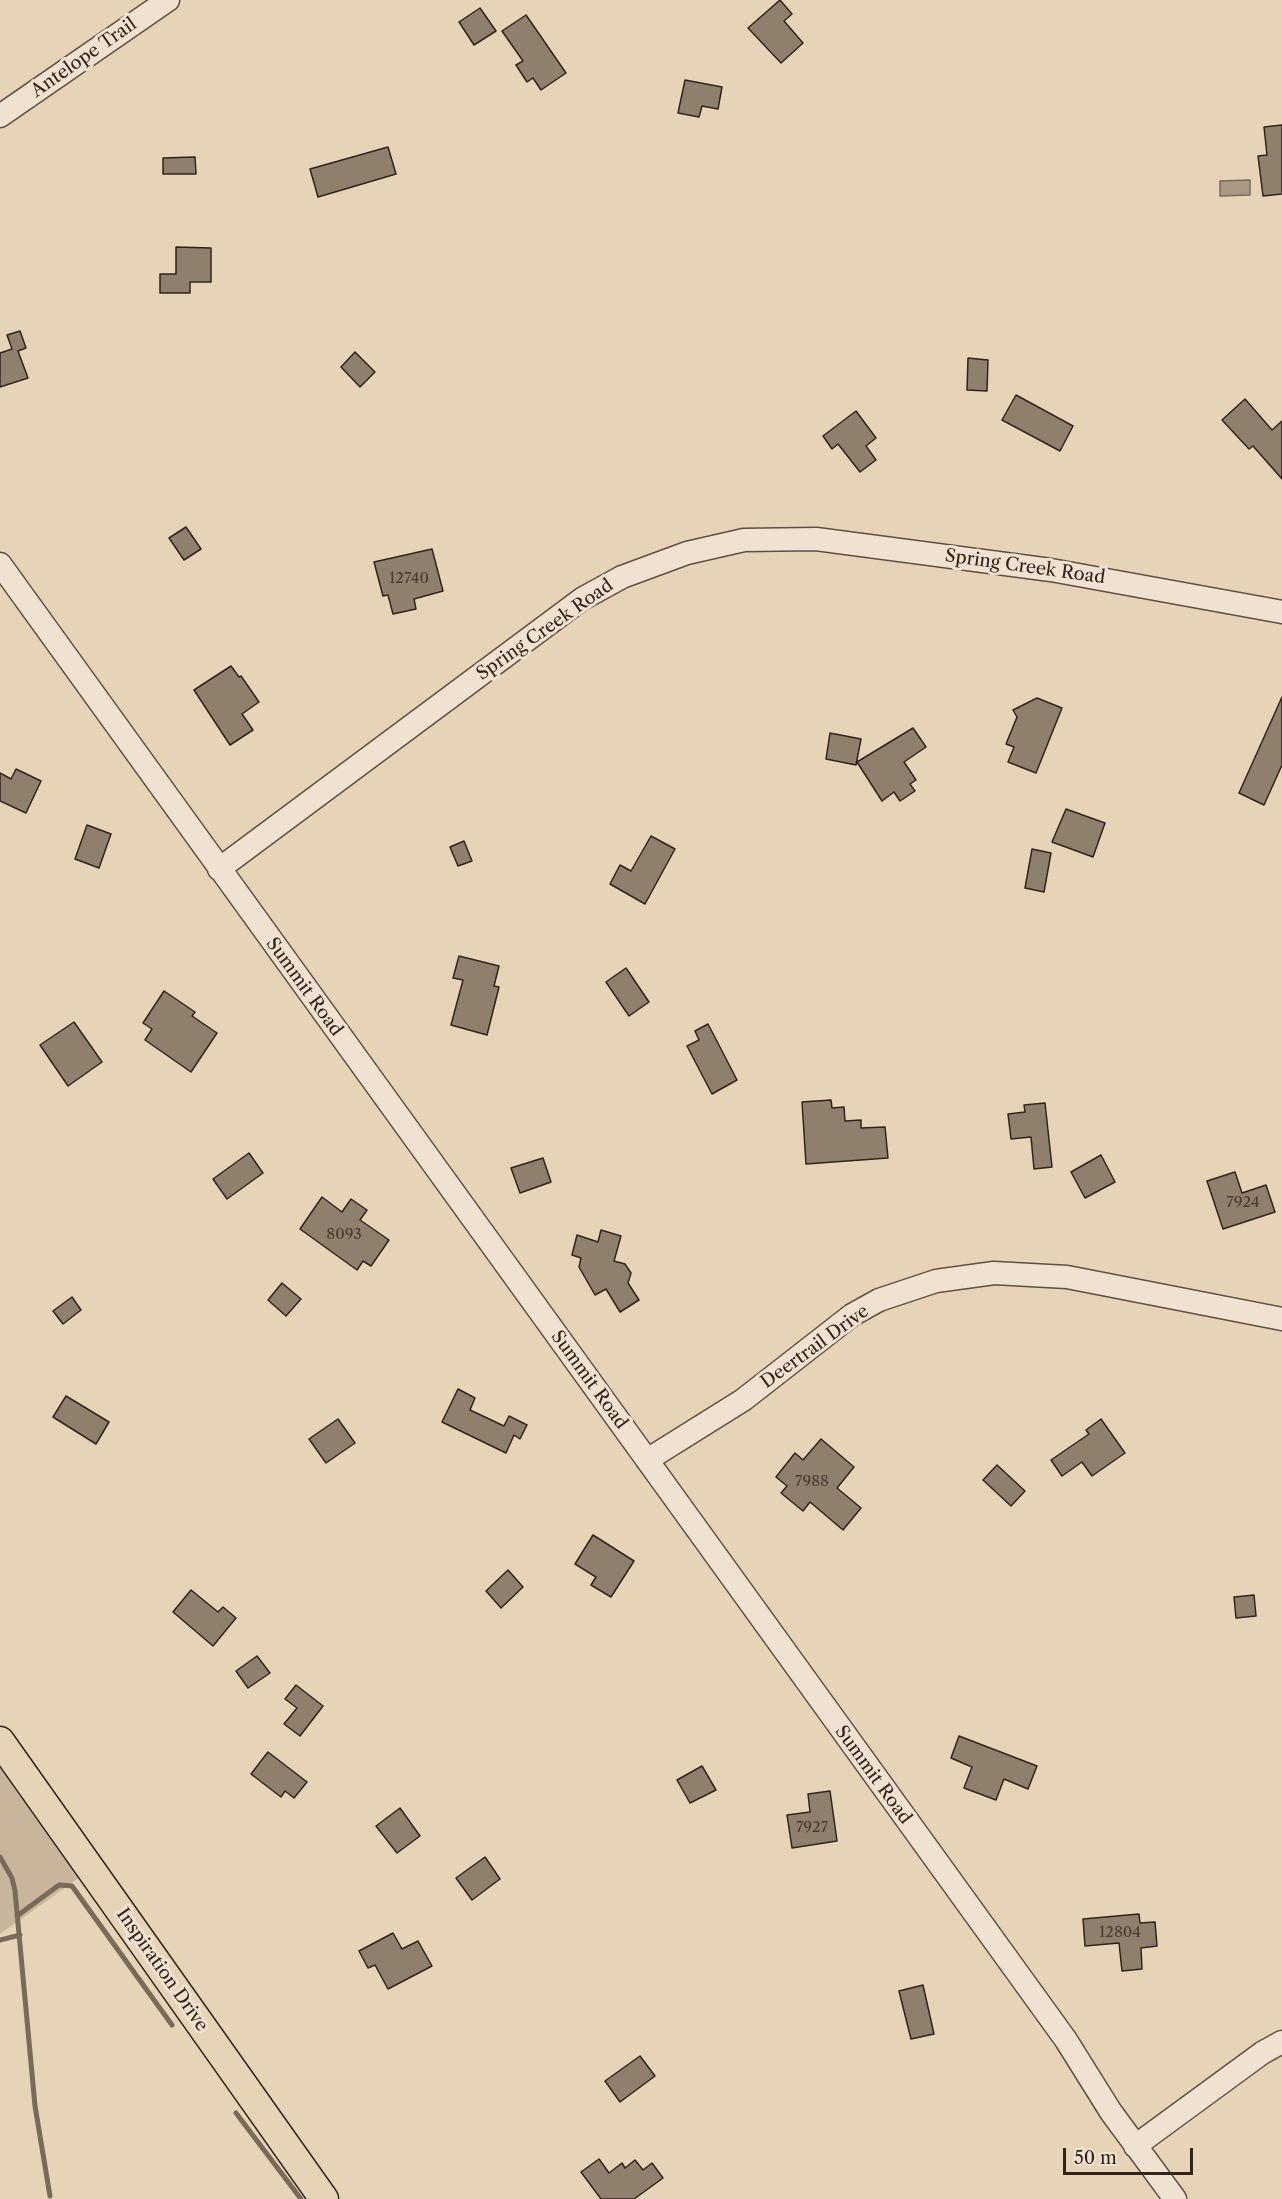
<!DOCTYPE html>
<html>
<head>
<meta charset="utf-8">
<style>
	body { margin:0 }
	#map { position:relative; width:1282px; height:2199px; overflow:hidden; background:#e7d3b6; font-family:"Libre Caslon Text",serif }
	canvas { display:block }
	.scale { position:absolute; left:1063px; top:2148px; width:130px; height:27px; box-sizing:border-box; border:3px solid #30241d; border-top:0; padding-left:8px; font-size:18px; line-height:21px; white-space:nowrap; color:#30241d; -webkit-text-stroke:4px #efe2d0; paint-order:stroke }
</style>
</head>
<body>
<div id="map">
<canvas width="1282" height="2199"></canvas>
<div class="scale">50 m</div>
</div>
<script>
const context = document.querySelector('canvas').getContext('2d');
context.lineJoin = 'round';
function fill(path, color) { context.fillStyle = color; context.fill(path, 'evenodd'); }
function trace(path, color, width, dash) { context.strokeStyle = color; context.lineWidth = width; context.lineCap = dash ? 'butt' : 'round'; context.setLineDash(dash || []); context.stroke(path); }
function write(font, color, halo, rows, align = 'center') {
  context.font = font + ' "Libre Caslon Text",serif'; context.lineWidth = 6; context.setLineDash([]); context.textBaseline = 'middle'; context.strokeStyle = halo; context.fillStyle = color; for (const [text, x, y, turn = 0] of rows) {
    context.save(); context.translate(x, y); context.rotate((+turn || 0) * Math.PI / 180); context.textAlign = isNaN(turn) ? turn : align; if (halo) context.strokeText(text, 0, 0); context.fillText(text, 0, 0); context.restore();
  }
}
fill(new Path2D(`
	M 0,1764 L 80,1877 L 0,1934 Z`), '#c8b59c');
const water = new Path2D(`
	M 1250,180 L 1250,195 L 1220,196 L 1220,181 Z`);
fill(water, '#a99882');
trace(water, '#796a5a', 1.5);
trace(new Path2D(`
	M 0,1857 L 12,1878 L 15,1891 L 35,2106 L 50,2196
	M 17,1916 L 59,1885 L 72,1886 L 172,2025
	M 0,1940 L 20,1935
	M 236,2113 L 301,2199`), '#796a5a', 5);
const building = new Path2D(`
	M 780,0 L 792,14 L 784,21 L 803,43 L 781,63 L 748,28 Z
	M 480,8 L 496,31 L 474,45 L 459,22 Z
	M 526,15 L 566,73 L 541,90 L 533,78 L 527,82 L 516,65 L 523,61 L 502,31 Z
	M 685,80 L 722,87 L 718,109 L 702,106 L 699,117 L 678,113 Z
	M 1282,125 L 1282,194 L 1263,196 L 1258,156 L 1267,155 L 1264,127 Z
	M 388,147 L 396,174 L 318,197 L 310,169 Z
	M 195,157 L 196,174 L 163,174 L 163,158 Z
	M 176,247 L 211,248 L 211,282 L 190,282 L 190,293 L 160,293 L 160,274 L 176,274 Z
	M 20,331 L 26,348 L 18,351 L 28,378 L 0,387 L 0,353 L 12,349 L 7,335 Z
	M 355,352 L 375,372 L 360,387 L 341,367 Z
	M 968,358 L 988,360 L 987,391 L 967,390 Z
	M 1016,395 L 1073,426 L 1060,451 L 1002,420 Z
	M 1245,399 L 1272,430 L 1282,421 L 1282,479 L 1253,446 L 1249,449 L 1222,420 Z
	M 856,411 L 876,438 L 866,446 L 876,460 L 860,472 L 838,444 L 832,449 L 823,436 Z
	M 186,527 L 201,549 L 184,560 L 169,538 Z
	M 432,549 L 443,591 L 414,599 L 416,609 L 393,614 L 388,595 L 383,596 L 374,562 Z
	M 231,666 L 239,677 L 241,676 L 259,702 L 242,714 L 253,730 L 230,745 L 194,690 Z
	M 1282,697 L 1282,765 L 1264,805 L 1239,793 Z
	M 1037,698 L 1062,708 L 1036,773 L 1008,762 L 1014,747 L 1006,744 L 1017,717 L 1013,710 Z
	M 913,728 L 926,747 L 904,762 L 916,780 L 910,784 L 915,791 L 900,801 L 894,792 L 882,801 L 857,762 Z
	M 830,733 L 861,739 L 856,765 L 826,759 Z
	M 16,769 L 41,781 L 26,813 L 0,801 L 0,773 L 11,779 Z
	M 1066,809 L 1105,823 L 1093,857 L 1052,842 Z
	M 87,825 L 111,834 L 99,868 L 75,859 Z
	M 651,836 L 675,849 L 645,904 L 610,884 L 620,865 L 631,871 Z
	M 464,841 L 472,861 L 458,866 L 450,847 Z
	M 1032,849 L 1051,853 L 1044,892 L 1025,888 Z
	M 459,956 L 499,966 L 494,986 L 499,987 L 487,1035 L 451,1025 L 463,980 L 453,978 Z
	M 626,968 L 649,1002 L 629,1016 L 606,982 Z
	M 164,991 L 195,1012 L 192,1016 L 217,1033 L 191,1072 L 145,1040 L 152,1029 L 143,1023 Z
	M 74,1022 L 102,1062 L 68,1086 L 40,1045 Z
	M 708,1024 L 737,1080 L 712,1094 L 687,1046 L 699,1040 L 695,1031 Z
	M 831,1100 L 832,1108 L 844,1107 L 845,1121 L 861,1120 L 861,1128 L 885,1127 L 888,1158 L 806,1164 L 802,1102 Z
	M 1045,1103 L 1052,1167 L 1034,1169 L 1031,1137 L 1011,1139 L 1008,1114 L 1025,1112 L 1024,1105 Z
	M 249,1153 L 263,1173 L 227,1199 L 213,1179 Z
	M 1101,1155 L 1115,1182 L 1085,1198 L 1071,1172 Z
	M 543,1158 L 551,1182 L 520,1193 L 511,1168 Z
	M 1235,1172 L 1242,1193 L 1266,1185 L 1275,1212 L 1223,1229 L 1207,1181 Z
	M 322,1197 L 342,1212 L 351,1199 L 367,1210 L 360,1220 L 389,1240 L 371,1266 L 363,1261 L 357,1270 L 300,1229 Z
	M 601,1230 L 621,1236 L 614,1261 L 625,1264 L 631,1273 L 628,1283 L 639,1300 L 620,1312 L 606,1289 L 595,1295 L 579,1267 L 581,1258 L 572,1255 L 577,1235 L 598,1242 Z
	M 282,1283 L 301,1299 L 286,1316 L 268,1300 Z
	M 72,1297 L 81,1310 L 63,1324 L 53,1311 Z
	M 458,1389 L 475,1398 L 470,1410 L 504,1426 L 509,1416 L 527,1425 L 520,1439 L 514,1435 L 506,1453 L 442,1422 Z
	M 66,1396 L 109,1422 L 96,1444 L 53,1417 Z
	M 338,1419 L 355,1443 L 326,1463 L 309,1439 Z
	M 1101,1419 L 1125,1453 L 1092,1476 L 1082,1462 L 1062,1476 L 1051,1460 L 1089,1434 L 1086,1430 Z
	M 821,1439 L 854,1467 L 837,1488 L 861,1508 L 843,1530 L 810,1502 L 803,1511 L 781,1493 L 787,1486 L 776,1477 L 795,1453 L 803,1460 Z
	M 997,1465 L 1025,1491 L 1011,1506 L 983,1480 Z
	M 593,1535 L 634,1561 L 611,1597 L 591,1585 L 596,1577 L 575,1564 Z
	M 508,1570 L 523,1587 L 501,1608 L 486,1591 Z
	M 191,1590 L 218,1612 L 223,1607 L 236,1618 L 213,1646 L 173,1612 Z
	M 1254,1595 L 1256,1616 L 1236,1618 L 1234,1597 Z
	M 257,1656 L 270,1673 L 248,1688 L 236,1671 Z
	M 296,1685 L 323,1706 L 300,1736 L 284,1724 L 297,1708 L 285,1699 Z
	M 959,1736 L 1037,1766 L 1028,1789 L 1004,1779 L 996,1800 L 964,1788 L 972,1767 L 951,1758 Z
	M 268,1752 L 307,1782 L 294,1798 L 285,1791 L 281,1797 L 251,1774 Z
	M 702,1766 L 716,1790 L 690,1803 L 677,1780 Z
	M 830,1791 L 837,1841 L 792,1848 L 787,1815 L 810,1812 L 808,1794 Z
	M 400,1808 L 420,1836 L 397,1853 L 376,1826 Z
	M 485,1857 L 500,1879 L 472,1900 L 456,1878 Z
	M 1139,1914 L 1140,1923 L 1155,1922 L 1157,1946 L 1141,1948 L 1142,1969 L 1122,1971 L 1119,1943 L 1085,1946 L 1083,1919 Z
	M 393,1933 L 402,1949 L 418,1941 L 432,1966 L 388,1989 L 375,1965 L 368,1968 L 359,1951 Z
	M 923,1985 L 934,2034 L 911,2039 L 899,1991 Z
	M 640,2056 L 655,2076 L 620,2102 L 605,2081 Z
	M 599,2159 L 609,2173 L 622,2163 L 625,2168 L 635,2160 L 643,2170 L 652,2163 L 663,2178 L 634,2199 L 601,2199 L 581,2172 Z`);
fill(building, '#8f7f6d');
trace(building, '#30241d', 1.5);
const minor = new Path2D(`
	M 0,116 L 168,0
	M 0,564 L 1066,2040 L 1111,2112 L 1175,2199
	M 219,869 L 582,599 L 622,577 L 687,553 L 744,540 L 816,539 L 1051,570 L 1282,612
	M 647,1460 L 743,1400 L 852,1315 L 879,1300 L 936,1281 L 994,1273 L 1067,1277 L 1282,1319
	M 1135,2146 L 1262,2053 L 1282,2042`);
const major = new Path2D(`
	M 0,1741 L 324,2199`);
trace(minor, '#5e5043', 25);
trace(major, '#30241d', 31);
trace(minor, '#efe2d0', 22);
trace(major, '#e7d3b6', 28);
write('15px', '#483b31', null, [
	["12740",409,579],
	["7924",1243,1203],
	["8093",344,1235],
	["7988",812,1482],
	["7927",812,1828],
	["12804",1120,1933]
]);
write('18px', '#30241d', '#efe2d0', [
	["Antelope Trail",84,58,-35],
	["Spring Creek Road",1025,567,8],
	["Spring Creek Road",545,630,-35],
	["Summit Road",304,987,54],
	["Deertrail Drive",815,1347,-36],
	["Summit Road",589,1380,54],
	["Summit Road",873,1775,54],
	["Inspiration Drive",162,1970,55]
]);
</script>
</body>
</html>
